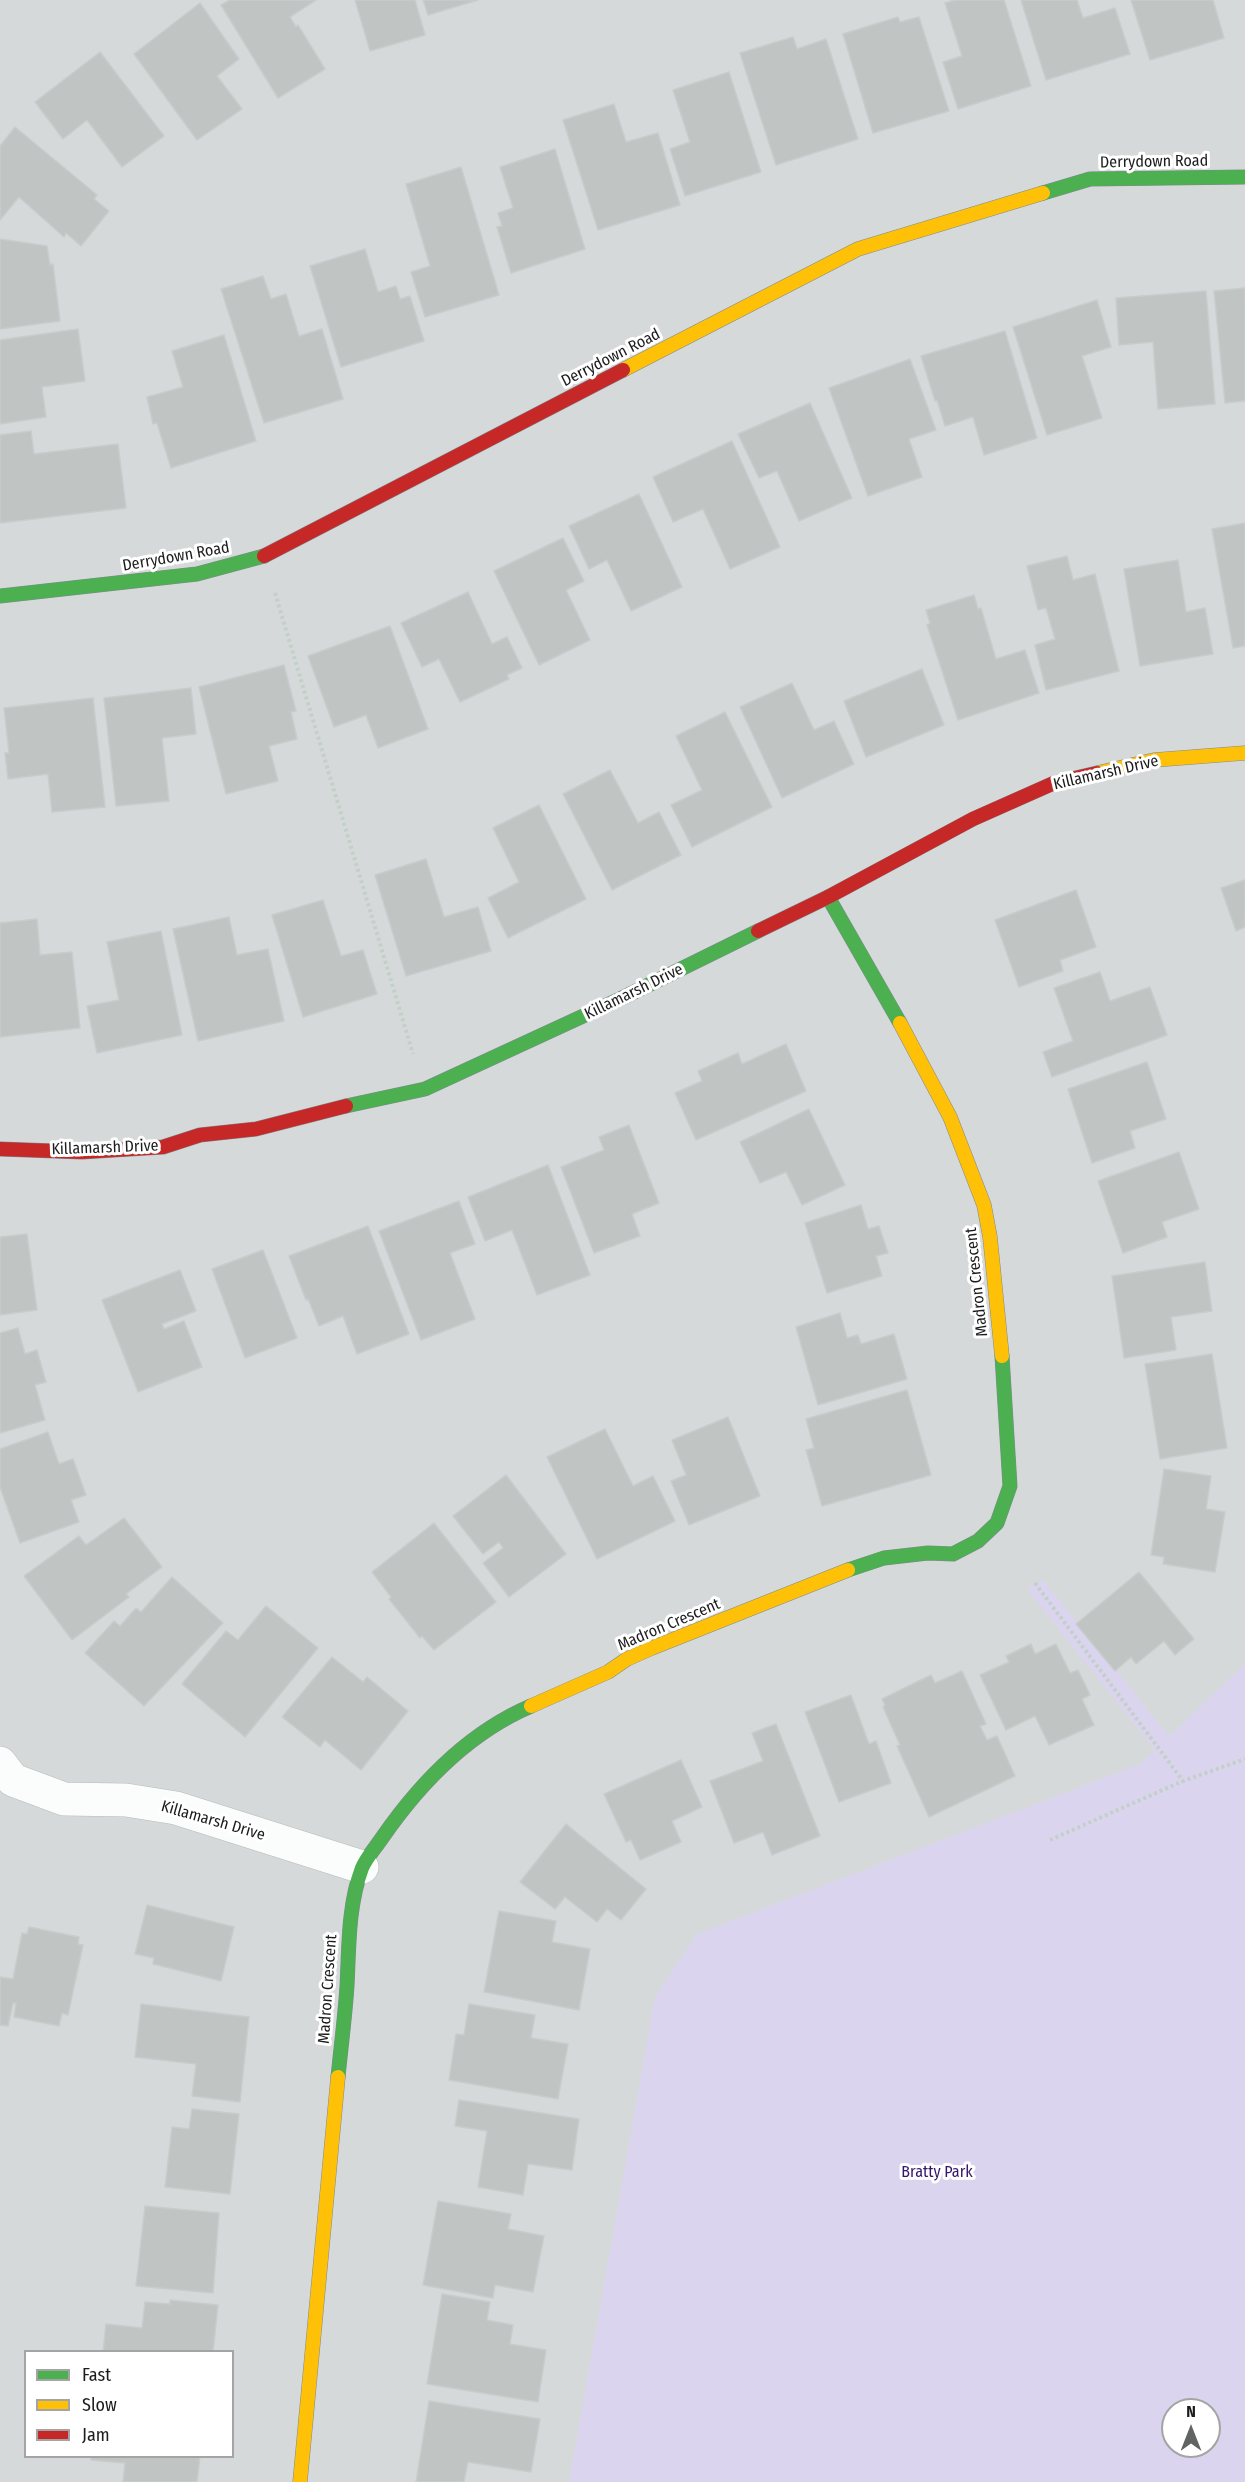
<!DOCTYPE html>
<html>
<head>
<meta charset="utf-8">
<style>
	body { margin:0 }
	#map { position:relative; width:1245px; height:2482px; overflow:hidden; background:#e4eaea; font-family:"Fira Sans Condensed",sans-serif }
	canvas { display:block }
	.legend { position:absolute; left:24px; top:2350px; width:210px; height:108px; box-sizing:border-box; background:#fff; border:2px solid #a4a4a4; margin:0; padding:8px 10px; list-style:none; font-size:18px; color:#1c1c1c }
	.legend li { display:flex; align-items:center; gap:12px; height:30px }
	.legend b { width:30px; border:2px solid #a4a4a4 }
	.north { position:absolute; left:1161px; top:2398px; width:60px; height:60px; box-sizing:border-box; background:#fff; border:2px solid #a4a4a4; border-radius:50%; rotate:0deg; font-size:16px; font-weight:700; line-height:24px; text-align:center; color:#1c1c1c }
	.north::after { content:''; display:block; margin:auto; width:21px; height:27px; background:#626464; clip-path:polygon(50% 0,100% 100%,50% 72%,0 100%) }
</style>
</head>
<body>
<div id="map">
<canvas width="1245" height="2482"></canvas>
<ul class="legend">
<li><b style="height:8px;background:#4caf50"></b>Fast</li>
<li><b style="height:8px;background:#ffc107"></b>Slow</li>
<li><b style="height:8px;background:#c62828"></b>Jam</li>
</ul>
<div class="north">N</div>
</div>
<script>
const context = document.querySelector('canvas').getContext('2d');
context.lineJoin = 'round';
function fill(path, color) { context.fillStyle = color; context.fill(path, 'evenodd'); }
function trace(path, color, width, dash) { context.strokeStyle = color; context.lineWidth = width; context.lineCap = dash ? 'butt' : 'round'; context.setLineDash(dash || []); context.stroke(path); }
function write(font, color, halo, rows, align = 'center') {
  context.font = font + ' "Fira Sans Condensed",sans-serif'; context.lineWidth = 6; context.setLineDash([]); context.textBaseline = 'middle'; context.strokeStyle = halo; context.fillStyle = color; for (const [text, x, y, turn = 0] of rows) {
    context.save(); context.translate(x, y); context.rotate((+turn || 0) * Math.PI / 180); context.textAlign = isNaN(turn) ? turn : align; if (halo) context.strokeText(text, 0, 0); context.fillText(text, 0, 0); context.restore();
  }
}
fill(new Path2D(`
	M 0,0 L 1245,0 L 1245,2482 L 0,2482 ZM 26,2352 L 232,2352 L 232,2456 L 26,2456 ZM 1173,2410 L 1209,2410 L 1209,2446 L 1173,2446 Z`), '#d6d9d9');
fill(new Path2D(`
	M 1042,1579 L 1169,1736 L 1245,1664 L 1245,2482 L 569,2482 L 655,1997 L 697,1934 L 1140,1764 L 1155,1750 L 1027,1589 ZM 1173,2410 L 1209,2410 L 1209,2446 L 1173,2446 Z`), '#dbd4ef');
const building = new Path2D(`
	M 230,0 L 316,0 L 290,17 L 296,27 L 298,25 L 325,69 L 278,98 L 221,5 Z
	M 355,0 L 415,0 L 425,35 L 370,51 Z
	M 423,0 L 478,0 L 428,15 Z
	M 955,0 L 1004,0 L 1031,86 L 958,109 L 943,62 L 962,56 L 945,3 Z
	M 1021,0 L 1077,0 L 1083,18 L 1115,8 L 1130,54 L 1046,80 Z
	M 1131,0 L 1213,0 L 1224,38 L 1150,60 Z
	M 200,3 L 239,59 L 217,76 L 242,109 L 197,140 L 134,54 Z
	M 898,17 L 900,22 L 919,17 L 949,111 L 873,133 L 843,34 Z
	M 793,37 L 797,49 L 826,39 L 858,139 L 776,165 L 740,53 Z
	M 100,52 L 164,136 L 122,167 L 87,120 L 63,139 L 35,102 Z
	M 729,72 L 761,172 L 685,196 L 670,149 L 690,142 L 673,90 Z
	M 614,104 L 626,142 L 658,133 L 680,205 L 598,230 L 563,120 Z
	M 15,127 L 97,195 L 94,199 L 109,211 L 81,246 L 66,233 L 64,237 L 19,197 L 0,220 L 0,146 Z
	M 555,149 L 585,249 L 511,273 L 497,227 L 502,226 L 498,213 L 513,208 L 500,167 Z
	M 461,167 L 499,295 L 425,317 L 411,272 L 430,266 L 406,184 Z
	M 0,239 L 47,246 L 50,265 L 53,264 L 60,321 L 0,329 Z
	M 365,249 L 378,292 L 396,286 L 400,299 L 410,296 L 424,341 L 341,367 L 310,266 Z
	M 263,276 L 271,299 L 286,294 L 299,336 L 322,329 L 343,399 L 264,423 L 221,289 Z
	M 1245,288 L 1245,401 L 1225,403 L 1214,291 Z
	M 1206,291 L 1215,404 L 1158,409 L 1153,342 L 1119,345 L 1116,298 Z
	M 1097,300 L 1111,347 L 1082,356 L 1102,418 L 1047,435 L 1013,327 Z
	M 78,329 L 85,381 L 42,387 L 46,417 L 0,424 L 0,340 Z
	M 1005,331 L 1037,438 L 984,455 L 973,417 L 945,426 L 937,400 L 935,401 L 921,356 Z
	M 224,335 L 256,441 L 171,468 L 157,423 L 153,424 L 147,397 L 183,387 L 172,351 Z
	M 910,359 L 936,430 L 909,439 L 922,477 L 868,496 L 829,388 Z
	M 810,403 L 852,498 L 799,521 L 777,471 L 759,478 L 738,434 Z
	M 31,431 L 34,454 L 118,444 L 126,508 L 0,523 L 0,435 Z
	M 732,441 L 780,547 L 730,569 L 703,509 L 673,522 L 653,477 Z
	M 639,494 L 682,587 L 631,611 L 607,560 L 589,569 L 569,526 Z
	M 1245,523 L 1245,646 L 1233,648 L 1212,529 Z
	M 563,538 L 584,581 L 566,590 L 590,640 L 539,665 L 494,571 Z
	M 1067,556 L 1073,580 L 1095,574 L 1119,671 L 1046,690 L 1035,645 L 1055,639 L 1046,608 L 1038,610 L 1027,566 Z
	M 1178,560 L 1186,612 L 1205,608 L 1213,654 L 1140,666 L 1124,569 Z
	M 468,592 L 492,644 L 507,637 L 522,668 L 507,675 L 509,679 L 460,702 L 439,659 L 422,667 L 401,623 Z
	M 974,595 L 978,609 L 981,608 L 996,659 L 1025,650 L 1039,693 L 958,720 L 927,625 L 930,623 L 926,610 Z
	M 390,626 L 428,729 L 378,748 L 366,715 L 334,727 L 308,656 Z
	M 284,665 L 296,711 L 291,712 L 297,739 L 269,746 L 278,781 L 226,794 L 199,687 Z
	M 922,669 L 944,725 L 866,757 L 844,701 Z
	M 792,683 L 814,730 L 834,721 L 854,764 L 782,798 L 740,707 Z
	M 191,688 L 196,734 L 162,738 L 169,801 L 116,806 L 104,698 Z
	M 93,698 L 105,807 L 52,812 L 48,774 L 8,779 L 5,753 L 9,753 L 4,708 Z
	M 725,712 L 772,807 L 692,847 L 671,805 L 702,790 L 676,736 Z
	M 610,770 L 638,823 L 659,812 L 681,855 L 612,890 L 563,794 Z
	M 539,805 L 586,899 L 508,938 L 488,898 L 519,882 L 493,828 Z
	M 426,859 L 444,917 L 478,907 L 491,951 L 406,976 L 375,875 Z
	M 1245,880 L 1245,927 L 1236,931 L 1221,888 Z
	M 1076,890 L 1096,947 L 1060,960 L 1063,971 L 1019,987 L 995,920 Z
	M 323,900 L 341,956 L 363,950 L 377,994 L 303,1017 L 272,915 Z
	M 229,917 L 237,955 L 268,949 L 284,1021 L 198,1041 L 173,929 Z
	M 37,919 L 40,955 L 72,952 L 80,1028 L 0,1037 L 0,923 Z
	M 161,931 L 182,1035 L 97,1053 L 87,1006 L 119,1000 L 107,942 Z
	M 1100,972 L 1110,1001 L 1150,987 L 1167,1035 L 1052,1077 L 1043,1052 L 1073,1041 L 1054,988 Z
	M 786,1044 L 806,1091 L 696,1140 L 675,1093 L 702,1081 L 698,1071 L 738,1053 L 742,1064 Z
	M 1147,1062 L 1166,1119 L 1130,1131 L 1135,1148 L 1092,1163 L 1068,1089 Z
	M 809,1109 L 845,1185 L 802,1205 L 786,1172 L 760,1183 L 740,1142 Z
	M 629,1125 L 659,1203 L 632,1214 L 640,1236 L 594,1253 L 561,1167 L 604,1150 L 599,1137 Z
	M 1179,1152 L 1199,1209 L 1162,1222 L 1167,1237 L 1123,1253 L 1098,1181 Z
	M 548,1165 L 590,1275 L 537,1295 L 512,1230 L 485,1241 L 468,1197 Z
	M 459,1201 L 475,1244 L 450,1253 L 475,1319 L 421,1340 L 379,1231 Z
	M 861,1205 L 868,1229 L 879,1226 L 888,1253 L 876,1256 L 882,1276 L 827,1293 L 805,1223 Z
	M 368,1226 L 409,1334 L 357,1354 L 343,1316 L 319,1326 L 308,1299 L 306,1300 L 289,1256 Z
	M 27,1234 L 37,1310 L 0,1315 L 0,1237 Z
	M 263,1250 L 297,1338 L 245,1358 L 212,1269 Z
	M 1205,1262 L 1212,1311 L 1171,1317 L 1176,1350 L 1124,1358 L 1112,1276 Z
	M 180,1270 L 196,1311 L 162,1324 L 164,1329 L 184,1321 L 202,1367 L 138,1392 L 102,1300 Z
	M 840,1313 L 847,1338 L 858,1335 L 861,1344 L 894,1334 L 907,1379 L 818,1405 L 796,1327 Z
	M 18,1328 L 25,1354 L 37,1350 L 46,1382 L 35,1385 L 45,1420 L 0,1433 L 0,1333 Z
	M 1212,1354 L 1227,1448 L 1160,1459 L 1145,1364 Z
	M 907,1390 L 931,1475 L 822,1506 L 806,1450 L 814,1448 L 806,1419 Z
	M 728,1417 L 760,1496 L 689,1525 L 671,1481 L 686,1475 L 672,1440 Z
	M 605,1429 L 633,1486 L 653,1476 L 675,1521 L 597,1559 L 547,1457 Z
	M 48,1432 L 59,1464 L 73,1459 L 86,1495 L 71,1500 L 79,1522 L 20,1543 L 0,1487 L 0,1449 Z
	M 1164,1469 L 1211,1476 L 1206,1509 L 1225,1512 L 1215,1572 L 1163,1564 L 1164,1557 L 1151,1555 Z
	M 506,1475 L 566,1554 L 509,1597 L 483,1563 L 503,1548 L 499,1542 L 483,1554 L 453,1516 Z
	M 124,1518 L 162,1567 L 126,1594 L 129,1597 L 72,1640 L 24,1576 L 79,1536 L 86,1545 Z
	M 434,1523 L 496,1602 L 434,1650 L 422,1636 L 420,1638 L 389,1599 L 391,1597 L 372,1572 Z
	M 1139,1572 L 1194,1639 L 1175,1655 L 1164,1641 L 1136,1664 L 1131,1657 L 1115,1671 L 1076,1624 Z
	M 172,1577 L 223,1623 L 144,1706 L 85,1653 L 114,1621 L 120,1626 L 136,1608 L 141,1612 Z
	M 266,1606 L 318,1648 L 245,1737 L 182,1684 L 226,1631 L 238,1640 Z
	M 1031,1644 L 1035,1654 L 1056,1644 L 1070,1673 L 1078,1670 L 1090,1695 L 1082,1699 L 1094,1725 L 1049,1745 L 1035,1716 L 1006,1730 L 980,1675 L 1009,1662 L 1006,1656 Z
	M 332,1657 L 363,1682 L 367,1677 L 408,1711 L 361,1770 L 325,1740 L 320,1747 L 282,1717 Z
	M 962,1671 L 986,1724 L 980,1726 L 987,1740 L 997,1736 L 1015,1776 L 929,1817 L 897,1746 L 900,1745 L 883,1707 L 885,1705 L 882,1699 L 931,1675 L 935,1683 Z
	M 851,1695 L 869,1744 L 876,1741 L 891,1783 L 839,1802 L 805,1712 Z
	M 776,1724 L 820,1836 L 772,1855 L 763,1832 L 734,1843 L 710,1781 L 763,1761 L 752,1733 Z
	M 681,1760 L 702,1807 L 672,1821 L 681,1842 L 640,1860 L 631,1840 L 626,1842 L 604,1794 Z
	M 566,1824 L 646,1889 L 621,1920 L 607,1909 L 597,1922 L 565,1897 L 555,1909 L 520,1882 Z
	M 147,1905 L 234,1927 L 221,1981 L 153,1964 L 154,1958 L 135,1954 Z
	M 499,1911 L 556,1921 L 552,1942 L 590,1949 L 579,2010 L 484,1992 Z
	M 29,1927 L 79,1937 L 78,1944 L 83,1945 L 68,2015 L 62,2013 L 59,2026 L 14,2017 L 16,2003 L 13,2003 L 8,2026 L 0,2025 L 0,1977 L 13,1979 L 22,1933 L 27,1934 Z
	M 141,2004 L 249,2017 L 240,2102 L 192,2096 L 196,2064 L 135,2057 Z
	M 469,2004 L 535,2015 L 531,2038 L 568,2044 L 558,2099 L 449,2080 L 456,2034 L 464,2035 Z
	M 459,2100 L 579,2119 L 572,2170 L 528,2164 L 523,2195 L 478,2187 L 487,2131 L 455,2126 Z
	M 192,2109 L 239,2114 L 230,2194 L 165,2187 L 172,2127 L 189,2129 Z
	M 438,2201 L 511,2214 L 508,2229 L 544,2236 L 533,2292 L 495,2285 L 493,2298 L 423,2285 Z
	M 145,2206 L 219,2213 L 213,2293 L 136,2286 Z
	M 442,2294 L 490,2302 L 487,2320 L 513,2325 L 510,2344 L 546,2350 L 538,2402 L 427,2384 Z
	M 170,2300 L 218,2305 L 213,2352 L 103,2352 L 106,2324 L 142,2328 L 145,2302 L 170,2304 Z
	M 429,2401 L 540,2419 L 531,2472 L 468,2462 L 464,2482 L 416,2482 Z
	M 91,2456 L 200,2456 L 197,2482 L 123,2482 L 125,2463 L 91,2460 Z`);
fill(building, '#c0c5c4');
trace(building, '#c6cdcc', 1.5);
const street = new Path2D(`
	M 0,1763 L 13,1780 L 64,1799 L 126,1800 L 176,1808 L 362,1867`);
const fast = new Path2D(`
	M 1043,193 L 1090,179 L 1245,177
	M 0,596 L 197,574 L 264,556
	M 828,897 L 900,1023
	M 346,1106 L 425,1089 L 620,999 L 758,931
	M 848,1570 L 884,1558 L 928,1553 L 953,1554 L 978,1541 L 997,1523 L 1010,1486 L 1002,1356
	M 338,2077 C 341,2047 345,2016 347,1986 C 349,1948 348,1905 362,1868 C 366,1858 376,1847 382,1838 C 420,1783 468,1733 531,1706`);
const slow = new Path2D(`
	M 623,370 L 858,249 L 1043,193
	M 1097,773 L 1154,760 L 1245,753
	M 900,1023 L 950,1117 L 984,1205 L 990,1237 L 1002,1356
	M 531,1706 L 608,1672 L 627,1659 L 652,1648 L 848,1570
	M 300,2482 L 338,2077`);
const jam = new Path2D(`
	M 264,556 L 623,370
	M 758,931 L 828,897 L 973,819 L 1054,783 L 1097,773
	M 0,1149 L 82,1152 L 163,1147 L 200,1135 L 256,1129 L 346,1106`);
trace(street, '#b7baba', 34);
trace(fast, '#7e8b92', 15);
trace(slow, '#7e8b92', 15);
trace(jam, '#7e8b92', 15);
trace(new Path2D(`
	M 275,593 L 413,1054
	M 1035,1583 L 1183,1781 L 1245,1759
	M 1050,1840 L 1183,1781`), '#c3d0c8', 4, [3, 3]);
trace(street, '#fbfcfc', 33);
trace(fast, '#4caf50', 14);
trace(slow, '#ffc107', 14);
trace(jam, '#c62828', 14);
write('16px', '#1c1c1c', '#fff', [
	["Derrydown Road",1154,162,-1],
	["Derrydown Road",611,358,-27],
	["Derrydown Road",176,557,-10],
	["Killamarsh Drive",1106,773,-13],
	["Killamarsh Drive",634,992,-26],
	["Killamarsh Drive",105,1148,-2],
	["Madron Crescent",977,1282,-96],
	["Madron Crescent",669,1625,-23],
	["Killamarsh Drive",213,1821,16],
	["Madron Crescent",328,1989,-86]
]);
write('16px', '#36166d', '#fff', [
	["Bratty Park",937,2173]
]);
</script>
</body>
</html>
